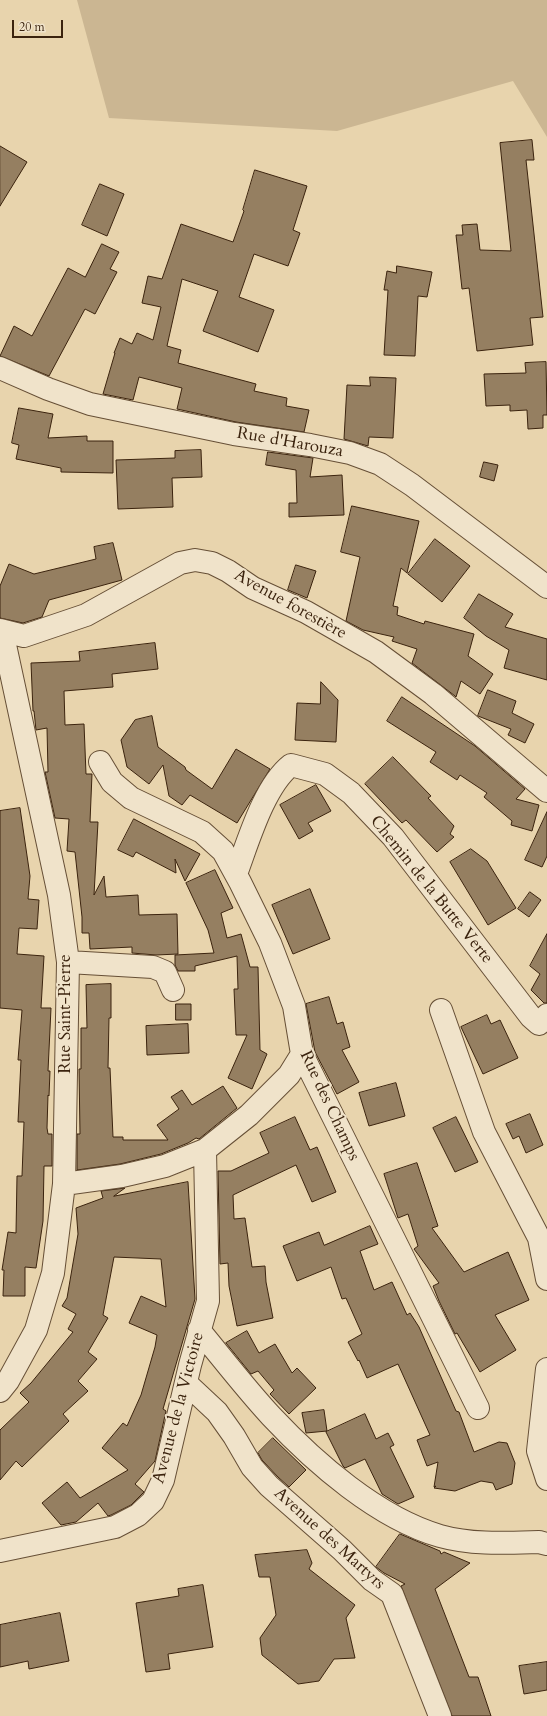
<!DOCTYPE html>
<html>
<head>
<meta charset="utf-8">
<style>
	body { margin:0 }
	#map { position:relative; width:547px; height:1716px; overflow:hidden; background:#e8d4ad; font-family:Cardo,serif }
	canvas { display:block }
	.scale { position:absolute; left:12px; top:20px; width:51px; height:18px; box-sizing:border-box; border:2px solid #3b230e; border-top:0; padding-left:5px; font-size:12px; line-height:14px; white-space:nowrap; color:#3b230e; -webkit-text-stroke:3px #f0e3ca; paint-order:stroke }
</style>
</head>
<body>
<div id="map">
<canvas width="547" height="1716"></canvas>
<div class="scale">20 m</div>
</div>
<script>
const context = document.querySelector('canvas').getContext('2d');
context.lineJoin = 'round';
function fill(path, color) { context.fillStyle = color; context.fill(path, 'evenodd'); }
function trace(path, color, width, dash) { context.strokeStyle = color; context.lineWidth = width; context.lineCap = dash ? 'butt' : 'round'; context.setLineDash(dash || []); context.stroke(path); }
function write(font, color, halo, rows, align = 'center') {
  context.font = font + ' Cardo,serif'; context.lineWidth = 4; context.setLineDash([]); context.textBaseline = 'middle'; context.strokeStyle = halo; context.fillStyle = color; for (const [text, x, y, turn = 0] of rows) {
    context.save(); context.translate(x, y); context.rotate((+turn || 0) * Math.PI / 180); context.textAlign = isNaN(turn) ? turn : align; if (halo) context.strokeText(text, 0, 0); context.fillText(text, 0, 0); context.restore();
  }
}
fill(new Path2D(`
	M 77,0 L 547,0 L 547,137 L 513,81 L 337,131 L 109,118 Z`), '#cbb692');
const building = new Path2D(`
	M 532,140 L 534,160 L 526,160 L 543,317 L 530,318 L 533,345 L 477,351 L 469,288 L 462,289 L 456,235 L 463,235 L 462,225 L 477,224 L 480,250 L 511,251 L 500,143 Z
	M 0,146 L 27,162 L 0,206 Z
	M 255,170 L 307,186 L 293,230 L 300,233 L 288,266 L 254,254 L 239,297 L 274,310 L 258,352 L 203,331 L 218,291 L 182,279 L 167,346 L 181,350 L 178,363 L 256,384 L 254,391 L 287,398 L 286,406 L 309,410 L 304,432 L 236,422 L 177,409 L 182,388 L 139,377 L 133,400 L 103,394 L 115,353 L 114,353 L 120,338 L 132,344 L 137,333 L 153,340 L 161,307 L 142,303 L 148,276 L 162,279 L 181,224 L 233,242 L 244,211 L 243,210 Z
	M 100,184 L 124,194 L 107,236 L 82,225 Z
	M 102,244 L 119,252 L 110,269 L 117,272 L 95,314 L 85,309 L 49,376 L 0,356 L 14,326 L 32,336 L 68,268 L 85,277 Z
	M 397,266 L 432,272 L 427,297 L 418,296 L 415,356 L 384,355 L 388,290 L 384,290 L 387,271 L 396,273 Z
	M 546,362 L 547,415 L 543,415 L 543,428 L 528,429 L 527,410 L 510,411 L 510,405 L 486,406 L 484,374 L 526,373 L 525,363 Z
	M 370,377 L 396,378 L 393,438 L 369,437 L 368,446 L 344,439 L 347,385 L 370,386 Z
	M 19,408 L 53,414 L 48,438 L 87,436 L 87,441 L 113,441 L 113,473 L 61,472 L 61,468 L 16,459 L 19,445 L 12,443 Z
	M 201,450 L 202,477 L 172,478 L 173,507 L 118,509 L 116,460 L 175,458 L 175,451 Z
	M 268,452 L 313,458 L 310,477 L 342,475 L 344,515 L 289,517 L 289,503 L 297,503 L 296,470 L 266,465 Z
	M 484,462 L 498,465 L 494,481 L 480,477 Z
	M 352,506 L 419,521 L 407,573 L 401,568 L 393,606 L 398,607 L 397,615 L 424,624 L 425,621 L 474,634 L 468,656 L 493,674 L 480,694 L 461,681 L 456,697 L 455,696 L 412,663 L 417,649 L 392,641 L 394,637 L 363,630 L 346,621 L 360,557 L 341,552 Z
	M 435,539 L 470,566 L 442,602 L 408,574 Z
	M 113,543 L 122,580 L 49,600 L 42,617 L 23,623 L 0,618 L 0,586 L 9,564 L 34,574 L 96,559 L 94,547 Z
	M 296,565 L 316,571 L 307,598 L 288,590 Z
	M 479,594 L 513,614 L 505,627 L 547,639 L 547,680 L 504,668 L 509,650 L 486,636 L 464,618 Z
	M 155,643 L 158,669 L 112,674 L 113,687 L 64,691 L 65,725 L 84,724 L 86,774 L 92,774 L 90,822 L 98,822 L 94,895 L 104,876 L 106,897 L 138,895 L 139,915 L 177,914 L 178,954 L 156,955 L 132,953 L 132,947 L 90,949 L 89,933 L 82,933 L 82,917 L 75,852 L 67,851 L 69,819 L 55,818 L 45,772 L 48,772 L 47,728 L 36,730 L 34,711 L 33,711 L 31,663 L 80,661 L 79,652 Z
	M 321,682 L 338,700 L 336,742 L 295,740 L 297,703 L 320,704 Z
	M 488,690 L 516,701 L 512,713 L 534,724 L 525,743 L 508,735 L 511,729 L 478,716 Z
	M 402,697 L 475,746 L 525,789 L 516,799 L 539,805 L 532,831 L 511,825 L 512,821 L 484,797 L 487,793 L 460,775 L 457,780 L 430,762 L 436,752 L 387,721 Z
	M 152,716 L 158,747 L 185,767 L 186,770 L 212,789 L 236,749 L 270,769 L 237,823 L 190,795 L 182,805 L 169,796 L 163,765 L 149,784 L 127,767 L 121,740 L 135,720 Z
	M 393,757 L 431,796 L 428,798 L 454,826 L 450,834 L 454,837 L 437,852 L 406,820 L 402,823 L 365,784 Z
	M 316,785 L 331,811 L 308,823 L 313,831 L 299,839 L 280,805 Z
	M 20,808 L 30,876 L 28,899 L 39,900 L 37,929 L 19,928 L 17,954 L 44,956 L 41,1008 L 51,1008 L 48,1071 L 50,1071 L 49,1096 L 48,1095 L 47,1128 L 48,1134 L 52,1134 L 52,1166 L 44,1166 L 43,1221 L 36,1268 L 25,1267 L 25,1296 L 3,1296 L 4,1270 L 2,1270 L 8,1232 L 16,1233 L 17,1176 L 22,1176 L 24,1122 L 18,1122 L 21,1060 L 18,1060 L 22,1010 L 0,1008 L 0,811 Z
	M 547,812 L 547,856 L 542,867 L 525,860 Z
	M 134,819 L 200,854 L 185,881 L 175,859 L 176,873 L 136,852 L 133,857 L 118,850 Z
	M 471,849 L 487,861 L 516,908 L 488,925 L 450,862 Z
	M 215,870 L 233,908 L 221,913 L 227,938 L 241,934 L 250,967 L 258,967 L 260,1050 L 267,1054 L 252,1089 L 228,1078 L 247,1035 L 236,1035 L 234,989 L 238,989 L 237,956 L 195,966 L 195,971 L 178,971 L 175,965 L 175,955 L 214,953 L 208,930 L 186,883 Z
	M 310,889 L 330,939 L 293,954 L 272,905 Z
	M 530,892 L 541,900 L 529,917 L 518,909 Z
	M 547,934 L 547,1003 L 544,1003 L 531,990 L 540,974 L 530,966 Z
	M 111,984 L 111,1018 L 109,1018 L 108,1068 L 110,1068 L 113,1137 L 123,1137 L 123,1140 L 168,1140 L 157,1125 L 179,1109 L 171,1097 L 182,1090 L 192,1105 L 223,1086 L 237,1108 L 199,1139 L 196,1138 L 188,1143 L 161,1154 L 120,1164 L 77,1170 L 77,1134 L 80,1134 L 79,1069 L 81,1069 L 81,1028 L 87,1028 L 86,985 Z
	M 329,997 L 337,1024 L 343,1022 L 350,1047 L 342,1050 L 359,1082 L 337,1094 L 315,1052 L 306,1004 Z
	M 176,1004 L 191,1004 L 191,1020 L 176,1020 Z
	M 487,1015 L 491,1024 L 500,1020 L 518,1058 L 483,1074 L 461,1027 Z
	M 188,1024 L 189,1053 L 147,1055 L 146,1026 Z
	M 396,1083 L 405,1116 L 369,1126 L 359,1093 Z
	M 530,1114 L 543,1145 L 526,1153 L 519,1136 L 513,1139 L 506,1124 Z
	M 295,1117 L 310,1150 L 317,1147 L 336,1192 L 312,1202 L 296,1165 L 233,1195 L 234,1219 L 245,1218 L 252,1267 L 265,1266 L 266,1282 L 273,1318 L 237,1326 L 229,1286 L 228,1263 L 220,1264 L 218,1171 L 231,1171 L 269,1153 L 260,1133 Z
	M 456,1117 L 478,1162 L 455,1172 L 433,1128 Z
	M 417,1163 L 438,1226 L 432,1228 L 464,1272 L 508,1252 L 529,1300 L 495,1315 L 516,1350 L 480,1372 L 457,1333 L 455,1334 L 439,1301 L 433,1286 L 439,1283 L 414,1249 L 418,1246 L 408,1214 L 398,1218 L 384,1174 Z
	M 188,1182 L 195,1299 L 163,1409 L 166,1411 L 155,1461 L 135,1484 L 144,1492 L 131,1505 L 111,1515 L 108,1516 L 98,1503 L 76,1522 L 61,1525 L 42,1503 L 67,1482 L 80,1498 L 128,1470 L 102,1448 L 123,1423 L 127,1426 L 141,1395 L 155,1347 L 157,1335 L 129,1323 L 141,1296 L 166,1307 L 161,1259 L 114,1257 L 103,1315 L 108,1318 L 88,1352 L 97,1359 L 78,1381 L 88,1391 L 63,1414 L 69,1421 L 22,1467 L 16,1461 L 0,1480 L 0,1430 L 29,1402 L 20,1393 L 31,1383 L 73,1332 L 68,1329 L 76,1314 L 62,1306 L 67,1298 L 78,1234 L 76,1208 L 103,1198 L 101,1191 L 125,1188 L 114,1196 Z
	M 370,1226 L 378,1244 L 360,1251 L 374,1290 L 392,1282 L 407,1315 L 410,1313 L 419,1327 L 456,1411 L 459,1412 L 474,1452 L 499,1442 L 507,1443 L 515,1463 L 512,1484 L 496,1490 L 493,1483 L 481,1481 L 455,1491 L 434,1488 L 436,1486 L 434,1487 L 438,1462 L 427,1466 L 417,1440 L 430,1435 L 398,1364 L 367,1378 L 359,1360 L 358,1361 L 348,1342 L 362,1334 L 346,1298 L 342,1299 L 331,1267 L 297,1281 L 283,1246 L 319,1232 L 324,1245 Z
	M 247,1331 L 259,1353 L 275,1344 L 292,1373 L 297,1368 L 316,1388 L 289,1414 L 270,1394 L 274,1390 L 258,1371 L 251,1374 L 226,1343 Z
	M 324,1410 L 327,1431 L 306,1433 L 302,1413 Z
	M 365,1414 L 376,1439 L 388,1433 L 394,1445 L 390,1447 L 414,1497 L 398,1504 L 382,1494 L 365,1459 L 345,1468 L 343,1466 L 326,1432 Z
	M 273,1438 L 306,1470 L 289,1487 L 278,1477 L 262,1460 L 258,1453 Z
	M 400,1534 L 440,1551 L 441,1554 L 444,1552 L 470,1563 L 435,1589 L 469,1677 L 478,1677 L 491,1716 L 452,1716 L 401,1586 L 405,1584 L 384,1573 L 376,1567 Z
	M 307,1550 L 312,1563 L 309,1569 L 355,1605 L 346,1618 L 355,1658 L 334,1659 L 319,1681 L 298,1684 L 262,1655 L 260,1638 L 276,1615 L 270,1577 L 259,1577 L 255,1555 Z
	M 203,1585 L 213,1647 L 168,1654 L 170,1669 L 146,1672 L 136,1603 L 179,1596 L 178,1589 Z
	M 60,1613 L 69,1661 L 29,1669 L 28,1661 L 0,1667 L 0,1625 Z
	M 547,1662 L 547,1690 L 524,1694 L 519,1666 Z`);
fill(building, '#957f61');
trace(building, '#3b230e', 1);
const minor = new Path2D(`
	M 0,368 L 48,389 L 90,404 L 234,434 L 310,445 L 350,453 L 380,464 L 412,485 L 547,587
	M 0,630 L 24,636 L 86,615 L 180,563 L 195,560 L 212,563 L 228,571 L 253,588 L 306,612 L 376,652 L 433,694 L 547,791
	M 100,762 L 112,782 L 131,798 L 202,832 L 223,851 L 240,882 L 270,943 L 294,1006 L 302,1054 L 478,1408
	M 236,874 C 248,842 264,786 291,765 L 325,774 L 351,793 L 393,837 L 531,1017 L 539,1024 L 547,1015
	M 68,962 L 153,967 L 165,972 L 173,990
	M 441,1010 L 484,1132 L 539,1238 L 547,1279
	M 64,1184 L 122,1176 L 165,1166 L 205,1150 L 249,1115 L 289,1075 L 302,1054
	M 199,1330 C 223,1359 246,1389 271,1416 C 315,1463 378,1518 440,1536 C 472,1545 506,1543 539,1542 L 547,1544
	M 547,1369 L 538,1451 L 547,1479
	M 186,1383 L 217,1412 L 234,1436 L 252,1467 L 269,1486 L 342,1550 L 372,1580 L 392,1594 L 440,1716
	M 0,1391 L 8,1381 L 36,1330 L 53,1273 L 64,1184 L 68,962 L 59,895 L 2,631
	M 0,1551 L 115,1527 L 138,1515 L 153,1501 L 163,1480 L 190,1365 L 208,1301 L 205,1150`);
trace(minor, '#664f36', 24);
trace(minor, '#f0e3ca', 22);
write('17px', '#3b230e', '#f0e3ca', [
	["Rue d'Harouza",290,443,10],
	["Avenue forestière",290,605,29],
	["Chemin de la Butte Verte",431,890,51],
	["Rue Saint-Pierre",66,1014,-90],
	["Rue des Champs",329,1106,65],
	["Avenue de la Victoire",179,1408,-75],
	["Avenue des Martyrs",329,1539,42]
]);
</script>
</body>
</html>
